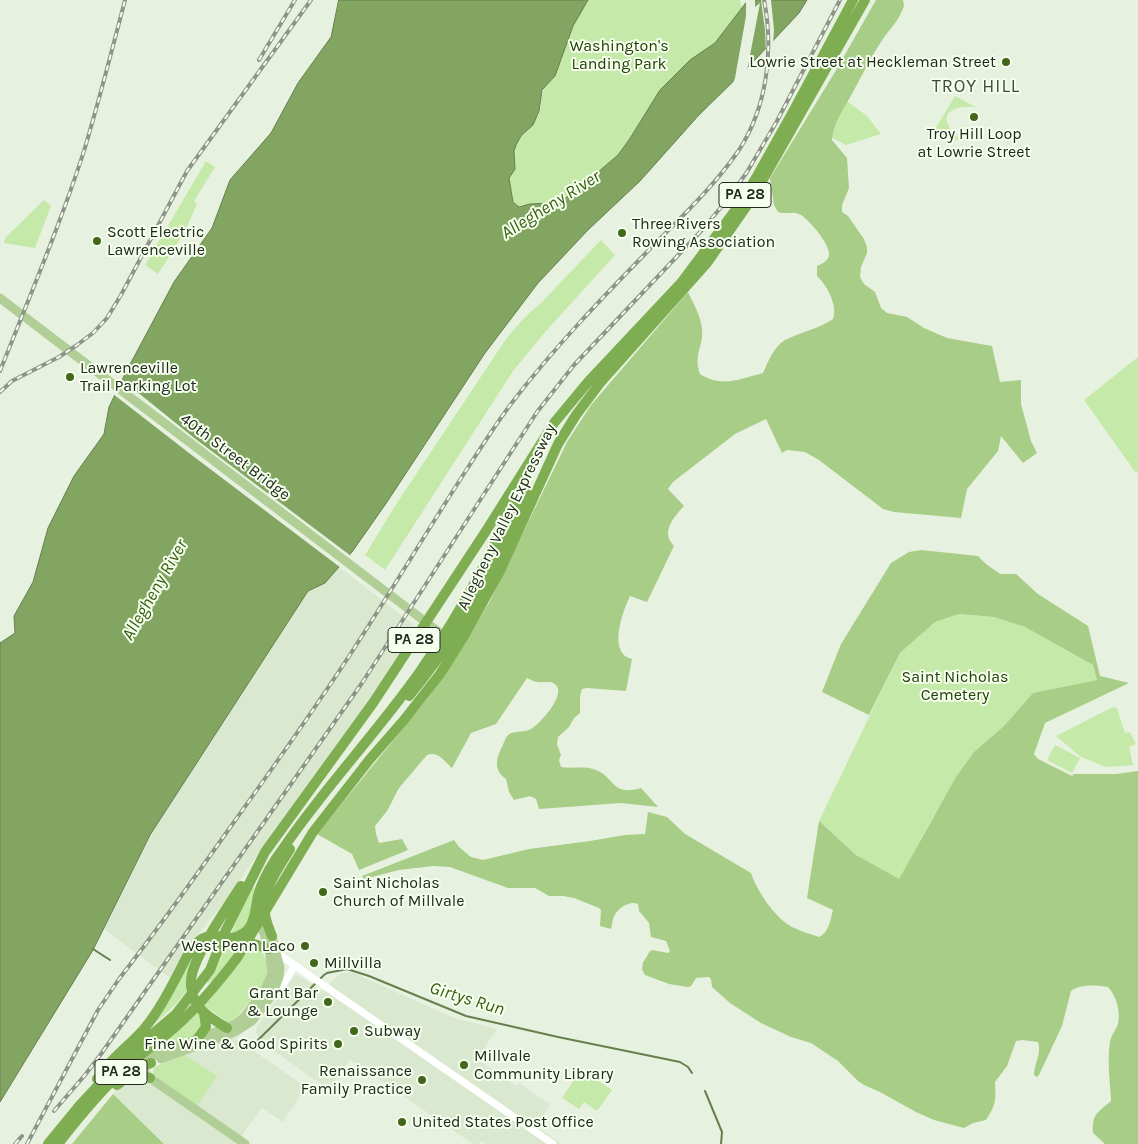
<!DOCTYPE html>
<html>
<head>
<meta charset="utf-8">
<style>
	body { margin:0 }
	canvas { display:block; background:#e7f1df }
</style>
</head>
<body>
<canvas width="1138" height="1144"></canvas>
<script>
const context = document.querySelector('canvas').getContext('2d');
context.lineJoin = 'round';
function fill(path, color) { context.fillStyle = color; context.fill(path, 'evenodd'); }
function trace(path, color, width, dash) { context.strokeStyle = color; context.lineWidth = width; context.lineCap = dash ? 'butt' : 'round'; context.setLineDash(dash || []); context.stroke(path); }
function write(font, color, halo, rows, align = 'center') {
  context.font = font + ' Karla,sans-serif'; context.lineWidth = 4; context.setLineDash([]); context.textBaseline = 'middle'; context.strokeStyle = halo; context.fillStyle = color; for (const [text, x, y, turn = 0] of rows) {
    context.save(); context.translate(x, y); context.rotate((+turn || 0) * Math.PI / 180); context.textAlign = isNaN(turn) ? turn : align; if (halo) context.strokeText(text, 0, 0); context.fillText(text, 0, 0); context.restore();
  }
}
fill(new Path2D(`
	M 339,567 L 418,628 L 364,709 L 295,802 L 225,901 L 189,946 L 171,979 L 104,929 L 150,835 L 308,591 L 325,583 Z
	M 341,973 L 354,973 L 454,1018 L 497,1029 L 477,1059 L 516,1086 L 519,1083 L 550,1104 L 536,1126 L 562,1144 L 486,1144 L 481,1141 L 478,1144 L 473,1144 L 350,1059 L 329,1090 L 260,1041 L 256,1032 L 257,1026 L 295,975 L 298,975 L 322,991 Z
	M 233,1037 L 306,1087 L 283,1122 L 262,1108 L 241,1136 L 197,1106 L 185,1055 Z
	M 137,1077 L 148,1082 L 236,1144 L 164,1144 L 113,1094 L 124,1081 Z`), '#dae8cf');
fill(new Path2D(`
	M 588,0 L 740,0 L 742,7 L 715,43 L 690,60 L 660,90 L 629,140 L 619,155 L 576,191 L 564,199 L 549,203 L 518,206 L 513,201 L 509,178 C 520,162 510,157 516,144 C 519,138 524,135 529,130 C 534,125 536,118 539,113 C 543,103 539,90 549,84 L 573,26 Z
	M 955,96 L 976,107 C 949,105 935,116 959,138 L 957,140 L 942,138 L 935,134 L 935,129 Z
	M 847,101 L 867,116 L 881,134 L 846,145 L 829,136 Z
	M 206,161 L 215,167 L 194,201 L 197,204 L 185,231 L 158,274 L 145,265 Z
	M 44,200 L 51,206 L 35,248 L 4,243 L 5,238 Z
	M 601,240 L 615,255 L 546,331 L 513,371 L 385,570 L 365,555 L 397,503 L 506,339 L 524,318 L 542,302 Z
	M 1138,357 L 1138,472 L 1136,473 L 1084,400 Z
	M 959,614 L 994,617 L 1025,627 L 1093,665 L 1097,680 L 1033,693 L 1004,726 L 974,752 L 933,817 L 899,880 L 856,855 L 819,821 L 900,653 L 935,622 Z
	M 1113,707 L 1117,708 L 1125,733 L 1130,732 L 1136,744 L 1129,747 L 1133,765 L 1106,767 L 1081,757 L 1056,736 Z
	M 1055,745 L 1080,758 L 1072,773 L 1047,760 Z
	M 254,886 L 254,898 L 245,930 L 231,934 L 248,893 Z
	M 227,941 L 258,949 L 263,953 L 269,968 L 266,982 L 232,1022 L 225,1023 L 225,1020 L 203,1005 L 212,982 L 206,983 L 220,960 Z
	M 197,949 L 189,988 L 175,1005 L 150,1028 Z
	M 199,1010 L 204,1023 L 196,1035 L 151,1054 L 141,1064 L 134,1063 Z
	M 185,1055 L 217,1076 L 197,1106 L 153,1074 L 154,1067 Z
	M 581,1069 L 612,1090 L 597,1111 L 584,1102 L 579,1109 L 562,1098 Z`), '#c5e9a8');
fill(new Path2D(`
	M 876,0 L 903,0 L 904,6 C 900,18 893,26 885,36 C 873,53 864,72 854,90 C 846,106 833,122 832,140 L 847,158 L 849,188 L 842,205 L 842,212 L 848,216 L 864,239 L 867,247 L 867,253 L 861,267 L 860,277 L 864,284 L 875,292 L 881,308 L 887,313 L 907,317 L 924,328 L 947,338 L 992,346 L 1000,382 L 1021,380 L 1021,404 L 1031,441 L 1037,453 L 1023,463 L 1001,436 L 998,451 L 967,489 L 961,518 L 894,512 L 883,509 L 819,460 L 805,452 L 787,450 L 782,453 L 766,419 L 735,434 L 673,482 L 668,489 L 684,506 C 674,517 660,532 674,546 L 647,602 L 630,596 C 623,611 607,653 632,659 L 626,691 L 587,688 L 582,689 L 580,696 L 580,713 L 574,718 L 569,727 L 558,737 L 557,744 L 561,755 L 559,760 L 561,767 C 571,769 583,766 593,769 C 616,776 610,797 641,788 L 658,807 L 621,803 L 539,809 L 536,799 L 530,796 L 514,800 L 509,792 L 506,779 C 493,770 496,758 503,745 C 504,742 506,737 508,735 C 514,730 524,733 531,729 C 540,724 566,695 556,685 C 551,680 545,683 538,682 C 534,682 530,679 527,678 L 496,724 L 471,733 L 452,768 C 444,761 438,751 427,755 L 399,788 L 387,811 L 375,826 L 376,834 L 379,843 L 402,839 L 408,850 L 359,870 L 352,854 L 317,834 L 427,699 L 457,656 L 490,601 L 567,442 L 591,405 L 688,292 C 693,303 701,316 702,329 C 704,346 693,354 700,374 C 722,388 740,379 763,373 C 768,362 774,346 785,340 C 801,332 818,329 833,319 C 838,306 827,285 817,276 L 817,266 C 821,264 827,262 829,256 C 831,245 810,221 801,215 C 793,210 786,215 778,212 L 774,205 L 770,178 L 835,72 Z
	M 921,550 L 978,556 L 986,564 L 1000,574 L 1016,574 L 1038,594 L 1088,626 L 1100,676 L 1129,683 L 1045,723 L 1034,754 L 1038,759 L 1072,776 L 1074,774 L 1116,774 L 1138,771 L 1138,1144 L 1105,1144 L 1093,1133 C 1092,1114 1097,1113 1111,1101 C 1110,1082 1107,1061 1110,1042 C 1111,1035 1116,1030 1118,1024 C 1121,1012 1116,995 1108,987 C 1098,985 1079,984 1071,991 L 1062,1026 L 1039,1075 L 1037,1077 L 1034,1075 C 1034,1063 1042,1054 1038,1042 L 1022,1040 L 1016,1041 L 1007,1066 L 995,1082 C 996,1100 996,1105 986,1120 L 973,1123 L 964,1128 L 934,1120 L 916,1112 L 880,1092 L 864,1085 L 858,1081 L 838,1061 L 811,1043 L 791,1037 L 761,1023 L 730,1003 L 712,987 L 711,979 L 709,977 L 696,978 L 691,986 L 688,987 L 669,984 L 645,975 L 642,969 L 643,962 C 647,958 648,952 652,950 L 668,953 L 670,951 L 666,941 L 651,937 L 649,923 L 639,911 L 638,904 C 630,901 622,906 616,913 C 613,916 612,925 611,929 L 600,926 L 601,910 L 599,908 L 574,898 L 563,896 L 549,896 L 535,888 L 508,888 L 450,867 L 433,866 L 399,870 L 364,879 L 362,876 L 454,840 L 459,847 L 471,857 L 483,860 L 529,849 L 590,841 L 625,835 L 645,834 L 648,812 L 667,817 L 685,834 L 751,873 C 757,891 775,918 792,927 C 800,931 810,934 819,937 C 829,933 830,920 833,910 L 807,898 L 819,821 L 856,855 L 899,879 L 956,777 L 974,752 L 1004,726 L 1033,693 L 1097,680 L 1093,665 L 1025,627 L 994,617 L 959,614 L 935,622 L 900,653 L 869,715 L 822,692 L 841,644 L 891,563 L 909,552 Z
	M 113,1094 L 164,1144 L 72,1144 Z`), '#a8cd87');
const water = new Path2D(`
	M 339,0 L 588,0 L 573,26 L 555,76 L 542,90 L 539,111 L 533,125 L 521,136 L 516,145 L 514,151 L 515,169 L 509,178 L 513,202 L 519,207 L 530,204 L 549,203 L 564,199 L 576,191 L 618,155 L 629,140 L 660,90 L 690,60 L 715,43 L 748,0 L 807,0 L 799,13 L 753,62 L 698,116 L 640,181 L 588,230 L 538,283 L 485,353 L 387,502 L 352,552 L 325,583 L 308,591 L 150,835 L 93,950 L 0,1102 L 0,643 L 15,633 L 14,616 L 33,582 L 48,528 L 74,476 L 104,434 L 109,407 L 126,372 L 174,282 L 212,228 L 230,180 L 271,133 L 298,83 L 331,37 Z`);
fill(water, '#82a561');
trace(water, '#667f4e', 1);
fill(new Path2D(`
	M 746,0 L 755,0 L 755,7 L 760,3 L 747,71 L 732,86 L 735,78 L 746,16 Z
	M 761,0 L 771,0 L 774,30 L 773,44 L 766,52 L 765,30 Z
	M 120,378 L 193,437 L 351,556 L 341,568 L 189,453 L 113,394 Z`), '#e7f1df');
trace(new Path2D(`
	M 93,949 L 110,960
	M 258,1040 L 324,975 L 327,973 L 347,969 L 369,976 L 466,1016 L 558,1037 L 680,1062 L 688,1067 L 692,1073
	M 705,1091 L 722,1132 L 721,1144`), '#667f4e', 2);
trace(new Path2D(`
	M 277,953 L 553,1144
	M 274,993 L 285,982 L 295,965`), '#fff', 7);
trace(new Path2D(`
	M 0,298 L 448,639
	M 161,1059 L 235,1032 L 252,1021 L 272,995 L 279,977 L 280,968 L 272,936
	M 245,1144 L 150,1078 C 142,1072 142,1063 151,1057 L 236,1024 L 244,1017 L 266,988 L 272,973 L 269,949 L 258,916`), '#b2ce97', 9);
trace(new Path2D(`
	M 409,696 C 441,657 469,615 491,570 C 504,545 515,519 528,494
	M 272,936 C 269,929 266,921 265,914 C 261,890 279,868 290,849
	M 232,938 C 259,932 253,909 260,889 C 265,876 273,862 282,850 C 324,788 376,734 419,673 C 441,641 462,607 480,573 C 497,541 510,508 526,477
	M 242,940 L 269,949
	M 227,1028 C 216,1021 201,1013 195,1001 C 191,993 190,982 192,974 C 198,950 227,907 241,886
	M 198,1038 L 206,1027 L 204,1013
	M 126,1078 L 139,1075 L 150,1078
	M 97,1079 C 110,1059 129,1046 144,1029 C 158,1012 168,993 178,974 C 184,963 189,949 199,941 C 207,934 218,936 228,937
	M 117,1085 L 138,1068 L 151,1063
	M 48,1144 L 80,1105 L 122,1060 L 176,1014 L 210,970 L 225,932 L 265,852 L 373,703 L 486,531 L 554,423 L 588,382 L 681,283 L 737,208 L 756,178 L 794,110 L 853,0
	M 58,1144 C 79,1117 101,1091 126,1067 C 141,1054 158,1042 173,1029 C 197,1008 218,983 237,958 L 313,832 L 370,759 L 404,720 L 440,674 L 464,636 L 500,571 L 558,444 L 576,415 L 600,383 L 707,263 L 753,197 L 865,0`), '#7fae52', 10);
const rail = new Path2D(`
	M 259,60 L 295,0
	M 0,371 C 29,298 60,225 84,151 C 99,101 112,50 125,0
	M 0,392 L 12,381 L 59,357 L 77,345 L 93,333 L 107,318 L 121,295 L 187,171 L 311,0
	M 54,1111 L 85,1075 L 101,1054 L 362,683 L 537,412 L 574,365 L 702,230 L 727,200 L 747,172 L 777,121 L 840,0
	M 15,1144 L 22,1136
	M 27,1144 L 98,1010 L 119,979 C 157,930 193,880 229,829 C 272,769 315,709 355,647 C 393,588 429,528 467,469 C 482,446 497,422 514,400 C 555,347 600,300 646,253 C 678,220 713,188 739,150 C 767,107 774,50 764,0`);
trace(rail, '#8e9588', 4);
trace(rail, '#f4ffec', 2, [5.5]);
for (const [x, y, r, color] of [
	[1006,62,5,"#43661d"],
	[974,117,5,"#43661d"],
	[622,233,5,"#43661d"],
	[97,241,5,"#43661d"],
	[70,377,5,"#43661d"],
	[323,892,5,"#43661d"],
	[305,946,5,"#43661d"],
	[314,963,5,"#43661d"],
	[328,1002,5,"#43661d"],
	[354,1031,5,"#43661d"],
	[338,1044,5,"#43661d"],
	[464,1065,5,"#43661d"],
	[422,1080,5,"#43661d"],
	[402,1122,5,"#43661d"]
]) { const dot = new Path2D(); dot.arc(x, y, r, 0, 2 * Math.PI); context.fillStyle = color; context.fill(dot); trace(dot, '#f4ffec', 2); }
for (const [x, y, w] of [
	[745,195,52],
	[414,640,52],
	[121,1072,52]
]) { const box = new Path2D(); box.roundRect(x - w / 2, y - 12.5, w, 25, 4); context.fillStyle = '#f4ffec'; context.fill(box); trace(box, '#232720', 1); }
write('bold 15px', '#232720', null, [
	["PA 28",745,195],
	["PA 28",414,640],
	["PA 28",121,1072]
]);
write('16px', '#263d0a', '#f4ffec', [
	["Washington's",619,46],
	["Landing Park",619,64],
	["Saint Nicholas",955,677],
	["Cemetery",955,695]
]);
write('16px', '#232720', '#f4ffec', [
	["Lowrie Street at Heckleman Street",996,62,"right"],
	["Troy Hill Loop",974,134,"center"],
	["at Lowrie Street",974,152,"center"],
	["Three Rivers",632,224],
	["Rowing Association",632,242],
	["Scott Electric",107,232],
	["Lawrenceville",107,250],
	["Lawrenceville",80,368],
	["Trail Parking Lot",80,386],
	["Saint Nicholas",333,883],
	["Church of Millvale",333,901],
	["West Penn Laco",295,946,"right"],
	["Millvilla",324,963],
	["Grant Bar",318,993,"right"],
	["& Lounge",318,1011,"right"],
	["Subway",364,1031],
	["Fine Wine & Good Spirits",328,1044,"right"],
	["Millvale",474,1056],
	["Community Library",474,1074],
	["Renaissance",412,1071,"right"],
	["Family Practice",412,1089,"right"],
	["United States Post Office",412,1122]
], 'left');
write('16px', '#232720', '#f4ffec', [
	["40th Street Bridge",235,457,37],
	["Allegheny Valley Expressway",507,517,-64]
]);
context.letterSpacing = '1px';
write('18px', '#404839', '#f4ffec', [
	["TROY HILL",976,87]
]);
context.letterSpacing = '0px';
write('italic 18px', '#395a11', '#f4ffec', [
	["Allegheny River",551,205,-32],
	["Allegheny River",155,590,-60],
	["Girtys Run",467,999,17]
]);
</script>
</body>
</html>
